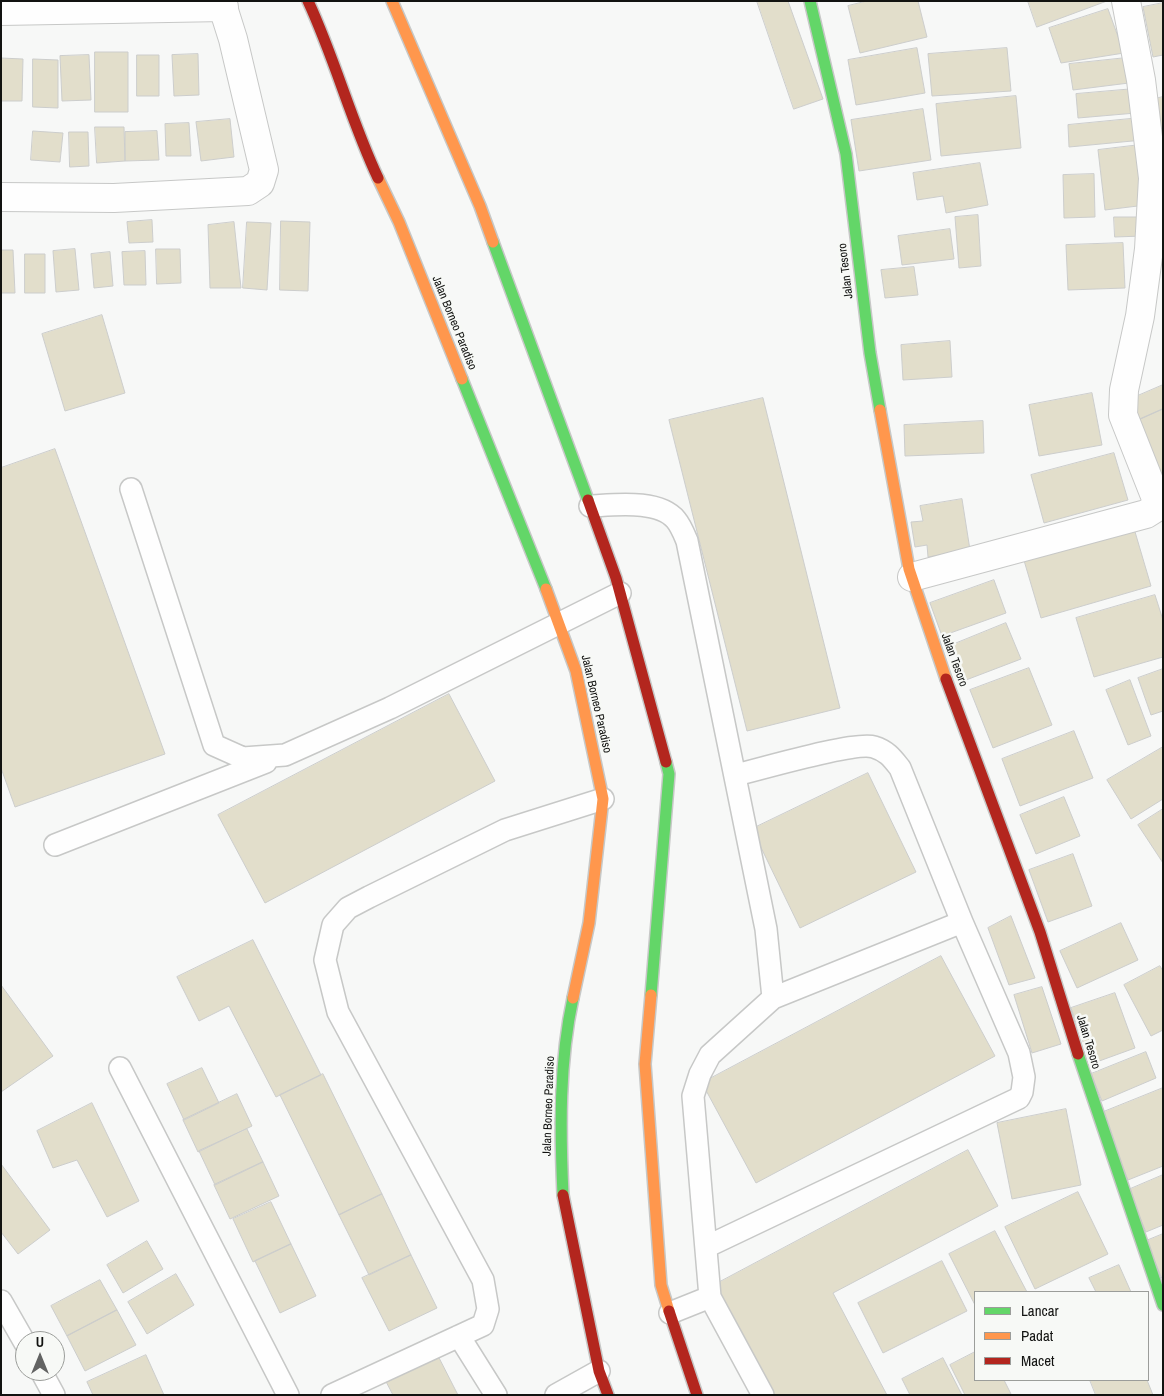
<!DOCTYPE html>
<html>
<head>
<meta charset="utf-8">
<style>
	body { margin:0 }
	#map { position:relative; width:1164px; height:1396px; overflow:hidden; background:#f7f8f7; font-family:"Archivo Narrow",sans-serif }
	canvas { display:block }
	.frame { position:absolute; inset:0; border:2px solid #121311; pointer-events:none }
	.legend { position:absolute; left:974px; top:1291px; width:175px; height:90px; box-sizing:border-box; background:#f7f9f6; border:1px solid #9b9d9a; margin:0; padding:6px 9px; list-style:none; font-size:15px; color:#121311 }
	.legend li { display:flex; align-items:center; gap:10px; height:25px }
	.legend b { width:25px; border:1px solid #9b9d9a }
	.north { position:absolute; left:15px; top:1331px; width:50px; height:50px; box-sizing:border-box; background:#f7f9f6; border:1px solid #9b9d9a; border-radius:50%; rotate:0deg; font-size:14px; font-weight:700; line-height:20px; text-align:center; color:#121311 }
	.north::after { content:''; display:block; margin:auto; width:18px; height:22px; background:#626362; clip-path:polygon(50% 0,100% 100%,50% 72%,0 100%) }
</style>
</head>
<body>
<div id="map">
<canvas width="1164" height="1396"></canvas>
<div class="frame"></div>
<ul class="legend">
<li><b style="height:6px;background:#63d668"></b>Lancar</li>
<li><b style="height:6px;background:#ff974d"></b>Padat</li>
<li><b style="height:6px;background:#b3261e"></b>Macet</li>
</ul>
<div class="north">U</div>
</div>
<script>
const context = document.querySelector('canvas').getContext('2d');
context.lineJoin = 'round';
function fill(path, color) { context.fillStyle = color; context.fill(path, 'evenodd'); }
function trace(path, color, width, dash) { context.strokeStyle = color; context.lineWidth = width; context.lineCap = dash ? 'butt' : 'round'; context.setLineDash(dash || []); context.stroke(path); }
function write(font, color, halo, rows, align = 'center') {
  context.font = font + ' "Archivo Narrow",sans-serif'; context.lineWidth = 5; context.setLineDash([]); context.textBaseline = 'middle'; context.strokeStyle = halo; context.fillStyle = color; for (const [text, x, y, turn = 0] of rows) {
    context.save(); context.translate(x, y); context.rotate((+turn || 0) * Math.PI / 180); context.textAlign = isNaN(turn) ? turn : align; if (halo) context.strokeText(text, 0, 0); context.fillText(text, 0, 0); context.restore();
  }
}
const building = new Path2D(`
	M 757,1 L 788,1 L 823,99 L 794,109 Z
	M 867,1 L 918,1 L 927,37 L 860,53 L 848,6 Z
	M 1028,1 L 1107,1 L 1037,27 Z
	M 1163,3 L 1163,55 L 1153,57 L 1143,7 Z
	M 1108,9 L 1124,53 L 1061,63 L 1049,28 Z
	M 917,48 L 925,93 L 856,105 L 848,60 Z
	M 1007,48 L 1011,91 L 932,96 L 928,54 Z
	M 95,52 L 128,52 L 128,112 L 95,112 Z
	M 198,54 L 199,95 L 174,96 L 172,55 Z
	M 89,55 L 91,100 L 62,101 L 60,56 Z
	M 137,55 L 159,55 L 159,96 L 137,96 Z
	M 1,58 L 23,59 L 22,101 L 1,101 Z
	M 1126,58 L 1129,83 L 1073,90 L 1069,64 Z
	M 33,59 L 58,60 L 58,108 L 33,107 Z
	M 1134,89 L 1136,113 L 1078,118 L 1076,94 Z
	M 1016,96 L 1021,148 L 941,156 L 936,104 Z
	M 1163,97 L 1163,141 L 1150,100 Z
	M 923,109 L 931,160 L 859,171 L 851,120 Z
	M 1140,118 L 1143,140 L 1069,147 L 1068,125 Z
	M 230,119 L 234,157 L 201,161 L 196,122 Z
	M 189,123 L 191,156 L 166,156 L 165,124 Z
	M 95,127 L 124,127 L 125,161 L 97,163 Z
	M 33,131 L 63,133 L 60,162 L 31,160 Z
	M 157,131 L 159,160 L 125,161 L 125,132 Z
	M 69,132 L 88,132 L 89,166 L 70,167 Z
	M 1140,145 L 1146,205 L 1105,210 L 1098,150 Z
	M 980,163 L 988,205 L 946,213 L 943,196 L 917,200 L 913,173 Z
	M 1094,174 L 1095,217 L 1064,218 L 1063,175 Z
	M 978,215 L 981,266 L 959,268 L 955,217 Z
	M 1114,217 L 1143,217 L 1143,236 L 1115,237 Z
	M 152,220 L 153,242 L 129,243 L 127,222 Z
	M 281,221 L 310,222 L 308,291 L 280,290 Z
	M 234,222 L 241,288 L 210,288 L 208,225 Z
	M 247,222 L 271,223 L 267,290 L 243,288 Z
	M 950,229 L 954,259 L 902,265 L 898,236 Z
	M 1123,243 L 1125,288 L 1068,290 L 1066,245 Z
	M 75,249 L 79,290 L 56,292 L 53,251 Z
	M 156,249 L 180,249 L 181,283 L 157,284 Z
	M 1,250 L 13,250 L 15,293 L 1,293 Z
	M 145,251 L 146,285 L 124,285 L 122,252 Z
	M 110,252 L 113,286 L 94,288 L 91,254 Z
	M 25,254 L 45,254 L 45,293 L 25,293 Z
	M 914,267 L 918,295 L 885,298 L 881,270 Z
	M 102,315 L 125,393 L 65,411 L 42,334 Z
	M 950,341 L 952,377 L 903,380 L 901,345 Z
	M 1163,385 L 1163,409 L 1136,421 L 1126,401 Z
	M 1092,393 L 1102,445 L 1039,456 L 1029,405 Z
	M 763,398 L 840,708 L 747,731 L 669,420 Z
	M 1163,409 L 1163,481 L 1136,421 Z
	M 983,421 L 984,453 L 905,456 L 904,425 Z
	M 55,449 L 165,754 L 15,807 L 1,768 L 1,468 Z
	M 1114,453 L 1128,500 L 1044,523 L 1031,475 Z
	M 962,499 L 970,550 L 928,557 L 927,545 L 915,547 L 911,522 L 923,521 L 920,506 Z
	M 1133,525 L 1151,586 L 1041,618 L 1023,557 Z
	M 994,580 L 1006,613 L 942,636 L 930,603 Z
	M 1155,595 L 1163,620 L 1163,657 L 1094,677 L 1076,618 Z
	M 1006,623 L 1021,659 L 966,680 L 952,645 Z
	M 1029,668 L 1052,725 L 993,748 L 970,690 Z
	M 1163,669 L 1163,711 L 1151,715 L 1138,678 Z
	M 1130,680 L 1151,736 L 1128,745 L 1106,690 Z
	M 449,694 L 495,781 L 265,903 L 218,815 Z
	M 1074,731 L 1093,778 L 1020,806 L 1002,759 Z
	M 1163,747 L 1163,799 L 1131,819 L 1107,780 Z
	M 868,773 L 916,872 L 800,928 L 752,829 Z
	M 1064,797 L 1080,836 L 1036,854 L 1020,815 Z
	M 1163,809 L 1163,863 L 1138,825 Z
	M 1073,854 L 1092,906 L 1048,922 L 1029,870 Z
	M 1011,916 L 1035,978 L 1009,985 L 988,928 Z
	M 1121,923 L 1138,960 L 1077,988 L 1060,951 Z
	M 253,940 L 321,1075 L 276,1097 L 229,1006 L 199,1021 L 177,977 Z
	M 941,956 L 995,1056 L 756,1183 L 702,1083 Z
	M 1160,966 L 1163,971 L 1163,1030 L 1151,1036 L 1124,985 Z
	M 1,985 L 53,1056 L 1,1092 Z
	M 1042,987 L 1061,1044 L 1032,1053 L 1014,995 Z
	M 1115,993 L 1135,1048 L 1091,1064 L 1071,1008 Z
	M 1146,1052 L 1156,1078 L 1102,1101 L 1091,1074 Z
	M 202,1068 L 219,1103 L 184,1120 L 167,1084 Z
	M 323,1074 L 382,1194 L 339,1215 L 280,1095 Z
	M 1163,1088 L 1163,1166 L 1128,1180 L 1101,1113 Z
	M 237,1094 L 252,1126 L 198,1152 L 183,1120 Z
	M 92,1103 L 139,1201 L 107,1217 L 77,1160 L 53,1168 L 37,1131 Z
	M 1066,1109 L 1081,1185 L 1012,1199 L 997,1123 Z
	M 247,1129 L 263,1162 L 215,1185 L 199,1151 Z
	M 968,1150 L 998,1206 L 833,1293 L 887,1395 L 774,1395 L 717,1293 L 716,1284 Z
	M 263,1162 L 279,1196 L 230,1219 L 214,1185 Z
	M 1,1164 L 50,1230 L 18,1254 L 1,1232 Z
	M 1163,1175 L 1163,1225 L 1146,1232 L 1128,1190 Z
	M 1078,1192 L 1108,1254 L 1035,1289 L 1005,1227 Z
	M 382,1194 L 411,1255 L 369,1275 L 339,1215 Z
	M 271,1202 L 291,1244 L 253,1262 L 233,1219 Z
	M 995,1231 L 1027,1292 L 975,1292 L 975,1305 L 949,1254 Z
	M 1163,1234 L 1163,1281 L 1146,1241 Z
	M 147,1241 L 163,1269 L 123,1293 L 107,1265 Z
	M 291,1244 L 316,1296 L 280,1313 L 255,1261 Z
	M 411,1255 L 437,1308 L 389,1331 L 362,1278 Z
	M 942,1261 L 967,1311 L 883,1353 L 858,1303 Z
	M 1119,1265 L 1131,1292 L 1096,1292 L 1089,1278 Z
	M 176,1274 L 194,1305 L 147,1334 L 128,1302 Z
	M 100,1280 L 117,1310 L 67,1336 L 51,1306 Z
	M 117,1310 L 136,1345 L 85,1371 L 67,1336 Z
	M 434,1348 L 458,1395 L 393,1395 L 382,1374 Z
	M 975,1352 L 975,1380 L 1004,1380 L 1011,1394 L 965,1395 L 950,1365 Z
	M 146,1355 L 164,1395 L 93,1395 L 87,1382 Z
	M 943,1358 L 962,1395 L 910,1395 L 902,1379 Z
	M 1090,1380 L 1147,1380 L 1153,1395 L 1096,1395 Z`);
fill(building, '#e2decb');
trace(building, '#cccdcc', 1);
const lane = new Path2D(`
	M 131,489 L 214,745 L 243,758 L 285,755 L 390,708 L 620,593
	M 590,506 C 614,505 659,499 676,520 C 681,526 684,534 687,541 L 766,929 L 773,998 L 710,1055 L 700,1074 L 693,1096 L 710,1297
	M 736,775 C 761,769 855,741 874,747 C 887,751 892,758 900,768 L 962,922
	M 55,845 L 266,762
	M 120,1068 L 288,1395
	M 706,1247 L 1019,1098 L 1022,1092 L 1024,1077 L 1019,1053 L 962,922 L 773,998
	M 1,1301 L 25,1343
	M 670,1313 L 710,1297 L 763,1395
	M 459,1336 L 496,1395
	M 41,1371 L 54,1395
	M 332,1395 L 483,1325 L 488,1309 L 483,1280 L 338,1012 L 325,960 L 333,925 L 348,908 L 369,897 L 505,830 L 603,799
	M 556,1395 L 599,1371`);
const street = new Path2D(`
	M 1,11 L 224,7
	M 1,197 L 114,198 L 248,191 L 260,183 L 264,170 L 233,39 L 221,1
	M 912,577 L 1146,514 L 1159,506 L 1123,415 L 1124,390 L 1140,316 L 1149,249 L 1153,178 L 1141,80 L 1126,1`);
const fast = new Path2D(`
	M 810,1 L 846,154 L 870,353 L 880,410
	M 493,242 L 588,500
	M 462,379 L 546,589
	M 651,995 L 669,774 L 666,762
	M 1078,1054 L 1163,1305
	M 563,1195 C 560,1130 559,1062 573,998`);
const slow = new Path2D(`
	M 392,1 L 480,206 L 493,242
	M 378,178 L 399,222 L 462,379
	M 880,410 L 909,569 L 946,679
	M 546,589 L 576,671 L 603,799 L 589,923 L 573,998
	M 651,995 L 645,1064 L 661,1285 L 669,1311`);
const jam = new Path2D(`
	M 308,1 C 335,59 351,121 378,178
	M 588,500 L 616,578 L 666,762
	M 946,679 L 1040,932 L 1078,1054
	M 563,1195 L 599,1371 L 608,1395
	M 669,1311 L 697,1395`);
trace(lane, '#c7c8c7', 24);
trace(street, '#c7c8c7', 30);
trace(fast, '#c7c8c7', 14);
trace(slow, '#c7c8c7', 14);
trace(jam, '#c7c8c7', 14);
trace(lane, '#fefefe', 21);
trace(street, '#fefefe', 28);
trace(fast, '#63d668', 11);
trace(slow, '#ff974d', 11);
trace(jam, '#b3261e', 11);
write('12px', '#121311', '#f7f9f6', [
	["Jalan Tesoro",846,271,-97],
	["Jalan Borneo Paradiso",454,323,68],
	["Jalan Tesoro",954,660,70],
	["Jalan Borneo Paradiso",596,704,77],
	["Jalan Tesoro",1088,1042,73],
	["Jalan Borneo Paradiso",549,1106,-88]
]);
</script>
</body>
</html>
